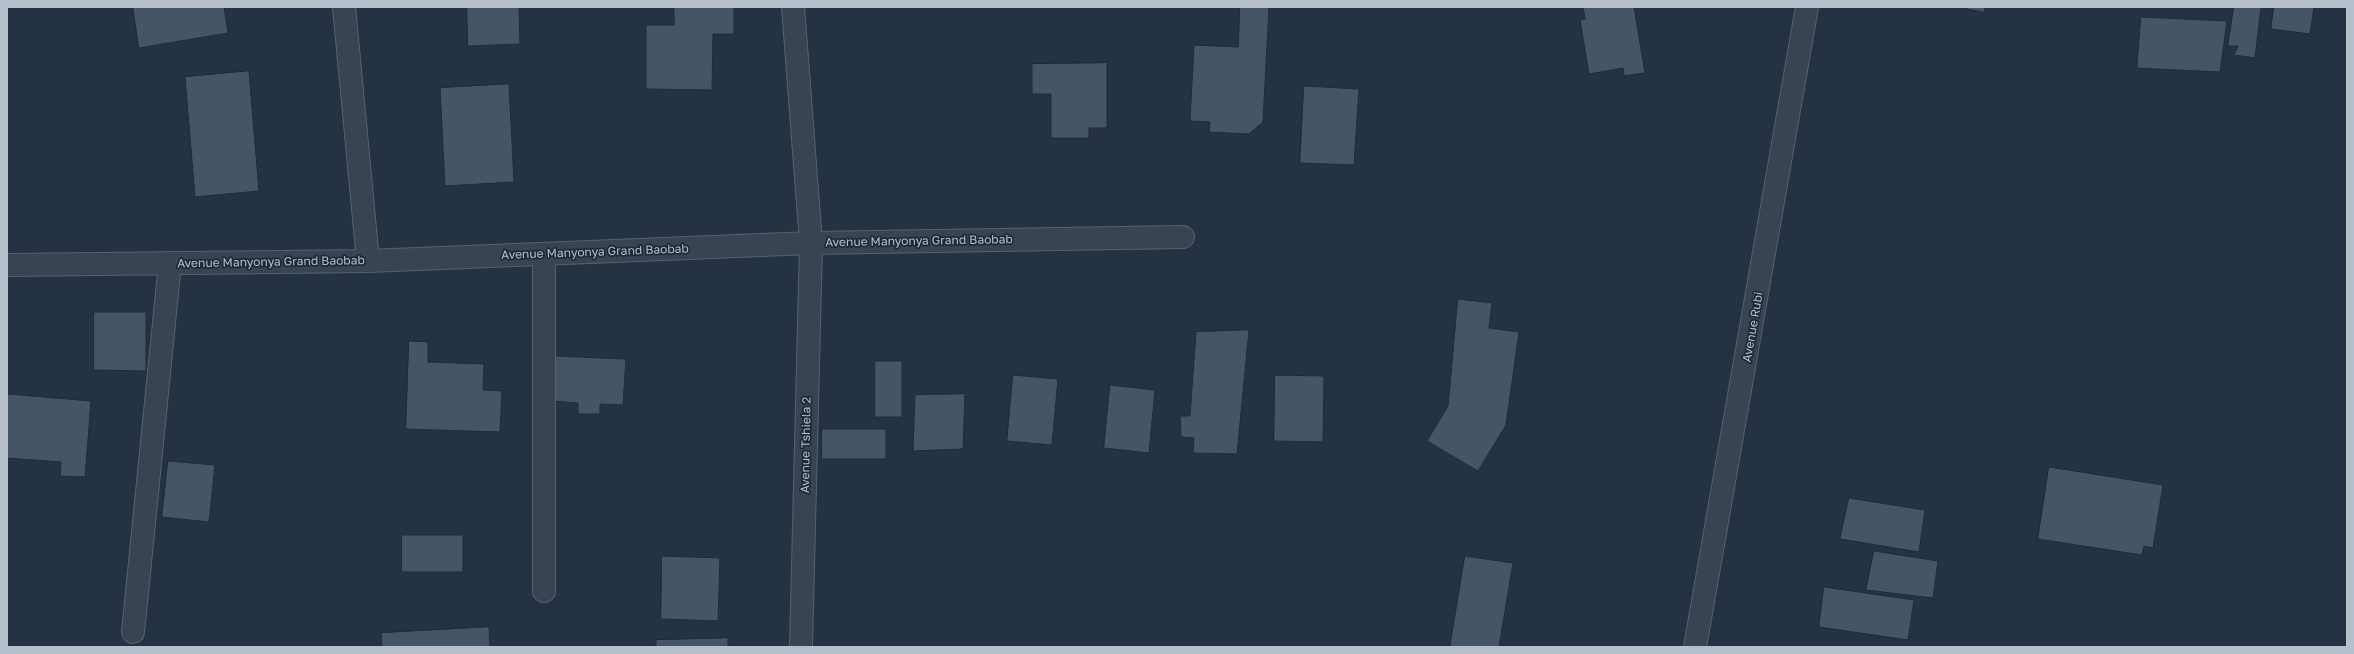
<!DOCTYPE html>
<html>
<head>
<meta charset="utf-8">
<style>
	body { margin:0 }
	#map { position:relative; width:2354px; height:654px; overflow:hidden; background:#253243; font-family:"Golos Text",sans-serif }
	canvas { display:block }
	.frame { position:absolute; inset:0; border:8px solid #b6bfcc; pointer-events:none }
</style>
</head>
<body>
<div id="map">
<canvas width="2354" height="654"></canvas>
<div class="frame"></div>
</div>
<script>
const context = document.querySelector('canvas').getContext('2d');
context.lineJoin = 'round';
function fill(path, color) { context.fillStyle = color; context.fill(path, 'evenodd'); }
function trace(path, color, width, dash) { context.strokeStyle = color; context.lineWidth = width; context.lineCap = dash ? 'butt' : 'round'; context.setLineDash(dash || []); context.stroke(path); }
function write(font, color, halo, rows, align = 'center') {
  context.font = font + ' "Golos Text",sans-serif'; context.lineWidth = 3.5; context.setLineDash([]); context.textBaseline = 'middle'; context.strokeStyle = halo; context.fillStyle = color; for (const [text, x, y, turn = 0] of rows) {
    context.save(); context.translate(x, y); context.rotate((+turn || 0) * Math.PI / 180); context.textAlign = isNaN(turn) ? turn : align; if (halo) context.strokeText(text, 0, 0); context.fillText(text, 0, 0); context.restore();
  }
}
const building = new Path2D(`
	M 133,7 L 224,7 L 228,33 L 139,48 Z
	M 467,7 L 519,7 L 520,44 L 468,46 Z
	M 674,7 L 734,7 L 734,34 L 713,34 L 712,90 L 646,89 L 646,25 L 674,25 Z
	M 1240,7 L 1269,7 L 1263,122 L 1249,134 L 1209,132 L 1210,122 L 1190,121 L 1194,45 L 1238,47 Z
	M 1583,7 L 1634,7 L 1645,73 L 1624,76 L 1623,68 L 1589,74 L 1580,20 L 1585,19 Z
	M 1957,7 L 1985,7 L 1984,12 Z
	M 2234,7 L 2261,7 L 2255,58 L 2234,55 L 2238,46 L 2228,46 Z
	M 2274,7 L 2314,7 L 2310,34 L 2271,29 Z
	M 2141,17 L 2227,21 L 2220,72 L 2137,68 Z
	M 1107,63 L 1107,128 L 1089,128 L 1089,138 L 1051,138 L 1051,94 L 1032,94 L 1032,64 Z
	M 249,71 L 259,191 L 195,197 L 185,77 Z
	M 509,84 L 514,182 L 445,186 L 440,88 Z
	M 1304,86 L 1359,89 L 1354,165 L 1300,163 Z
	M 1458,299 L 1492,303 L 1489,328 L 1519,332 L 1506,425 L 1478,471 L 1427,441 L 1448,406 Z
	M 94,312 L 146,312 L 146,371 L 94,370 Z
	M 1249,330 L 1237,454 L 1193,453 L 1194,438 L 1181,437 L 1180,416 L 1190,416 L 1196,332 Z
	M 409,341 L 428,342 L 428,362 L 484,364 L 483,390 L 502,391 L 500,432 L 406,429 Z
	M 554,356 L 626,359 L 623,405 L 600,404 L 600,414 L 578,414 L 578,403 L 552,401 Z
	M 875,361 L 902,361 L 902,417 L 875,417 Z
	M 1013,375 L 1058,379 L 1052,445 L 1007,441 Z
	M 1275,375 L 1324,376 L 1323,442 L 1274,441 Z
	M 1110,385 L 1155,390 L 1149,453 L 1104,448 Z
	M 7,394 L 91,401 L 85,477 L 60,476 L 61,462 L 7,458 Z
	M 965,394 L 963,449 L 913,451 L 915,395 Z
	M 822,429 L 886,429 L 886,459 L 822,459 Z
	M 168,461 L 215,465 L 209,522 L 162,517 Z
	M 2049,467 L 2163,485 L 2153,548 L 2144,546 L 2142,555 L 2038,539 Z
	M 1849,498 L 1925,510 L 1919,552 L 1840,539 Z
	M 402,535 L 463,535 L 463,572 L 402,572 Z
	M 1874,551 L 1938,561 L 1933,598 L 1866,590 Z
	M 662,556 L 720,558 L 718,621 L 661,619 Z
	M 1465,556 L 1513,563 L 1499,647 L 1450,647 Z
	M 1824,587 L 1914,600 L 1908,640 L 1819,627 Z
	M 489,627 L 490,647 L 382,647 L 381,633 Z
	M 728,638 L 728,647 L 656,647 L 656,640 Z`);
fill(building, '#465467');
trace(building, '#202b3a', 1);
const minor = new Path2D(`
	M 344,7 L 368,261
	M 793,7 L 811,243 L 801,647
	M 7,265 L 368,261 L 811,243 L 1183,237
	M 544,591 L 544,254
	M 133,632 L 170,263
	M 1695,647 L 1807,7`);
trace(minor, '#576270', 24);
trace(minor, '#394452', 22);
write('12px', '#b6bfcc', '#1e2938', [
	["Avenue Manyonya Grand Baobab",919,241,-1],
	["Avenue Manyonya Grand Baobab",595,252,-2],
	["Avenue Manyonya Grand Baobab",271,262,-1],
	["Avenue Rubi",1753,327,-80],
	["Avenue Tshiela 2",806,445,-89]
]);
</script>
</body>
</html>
